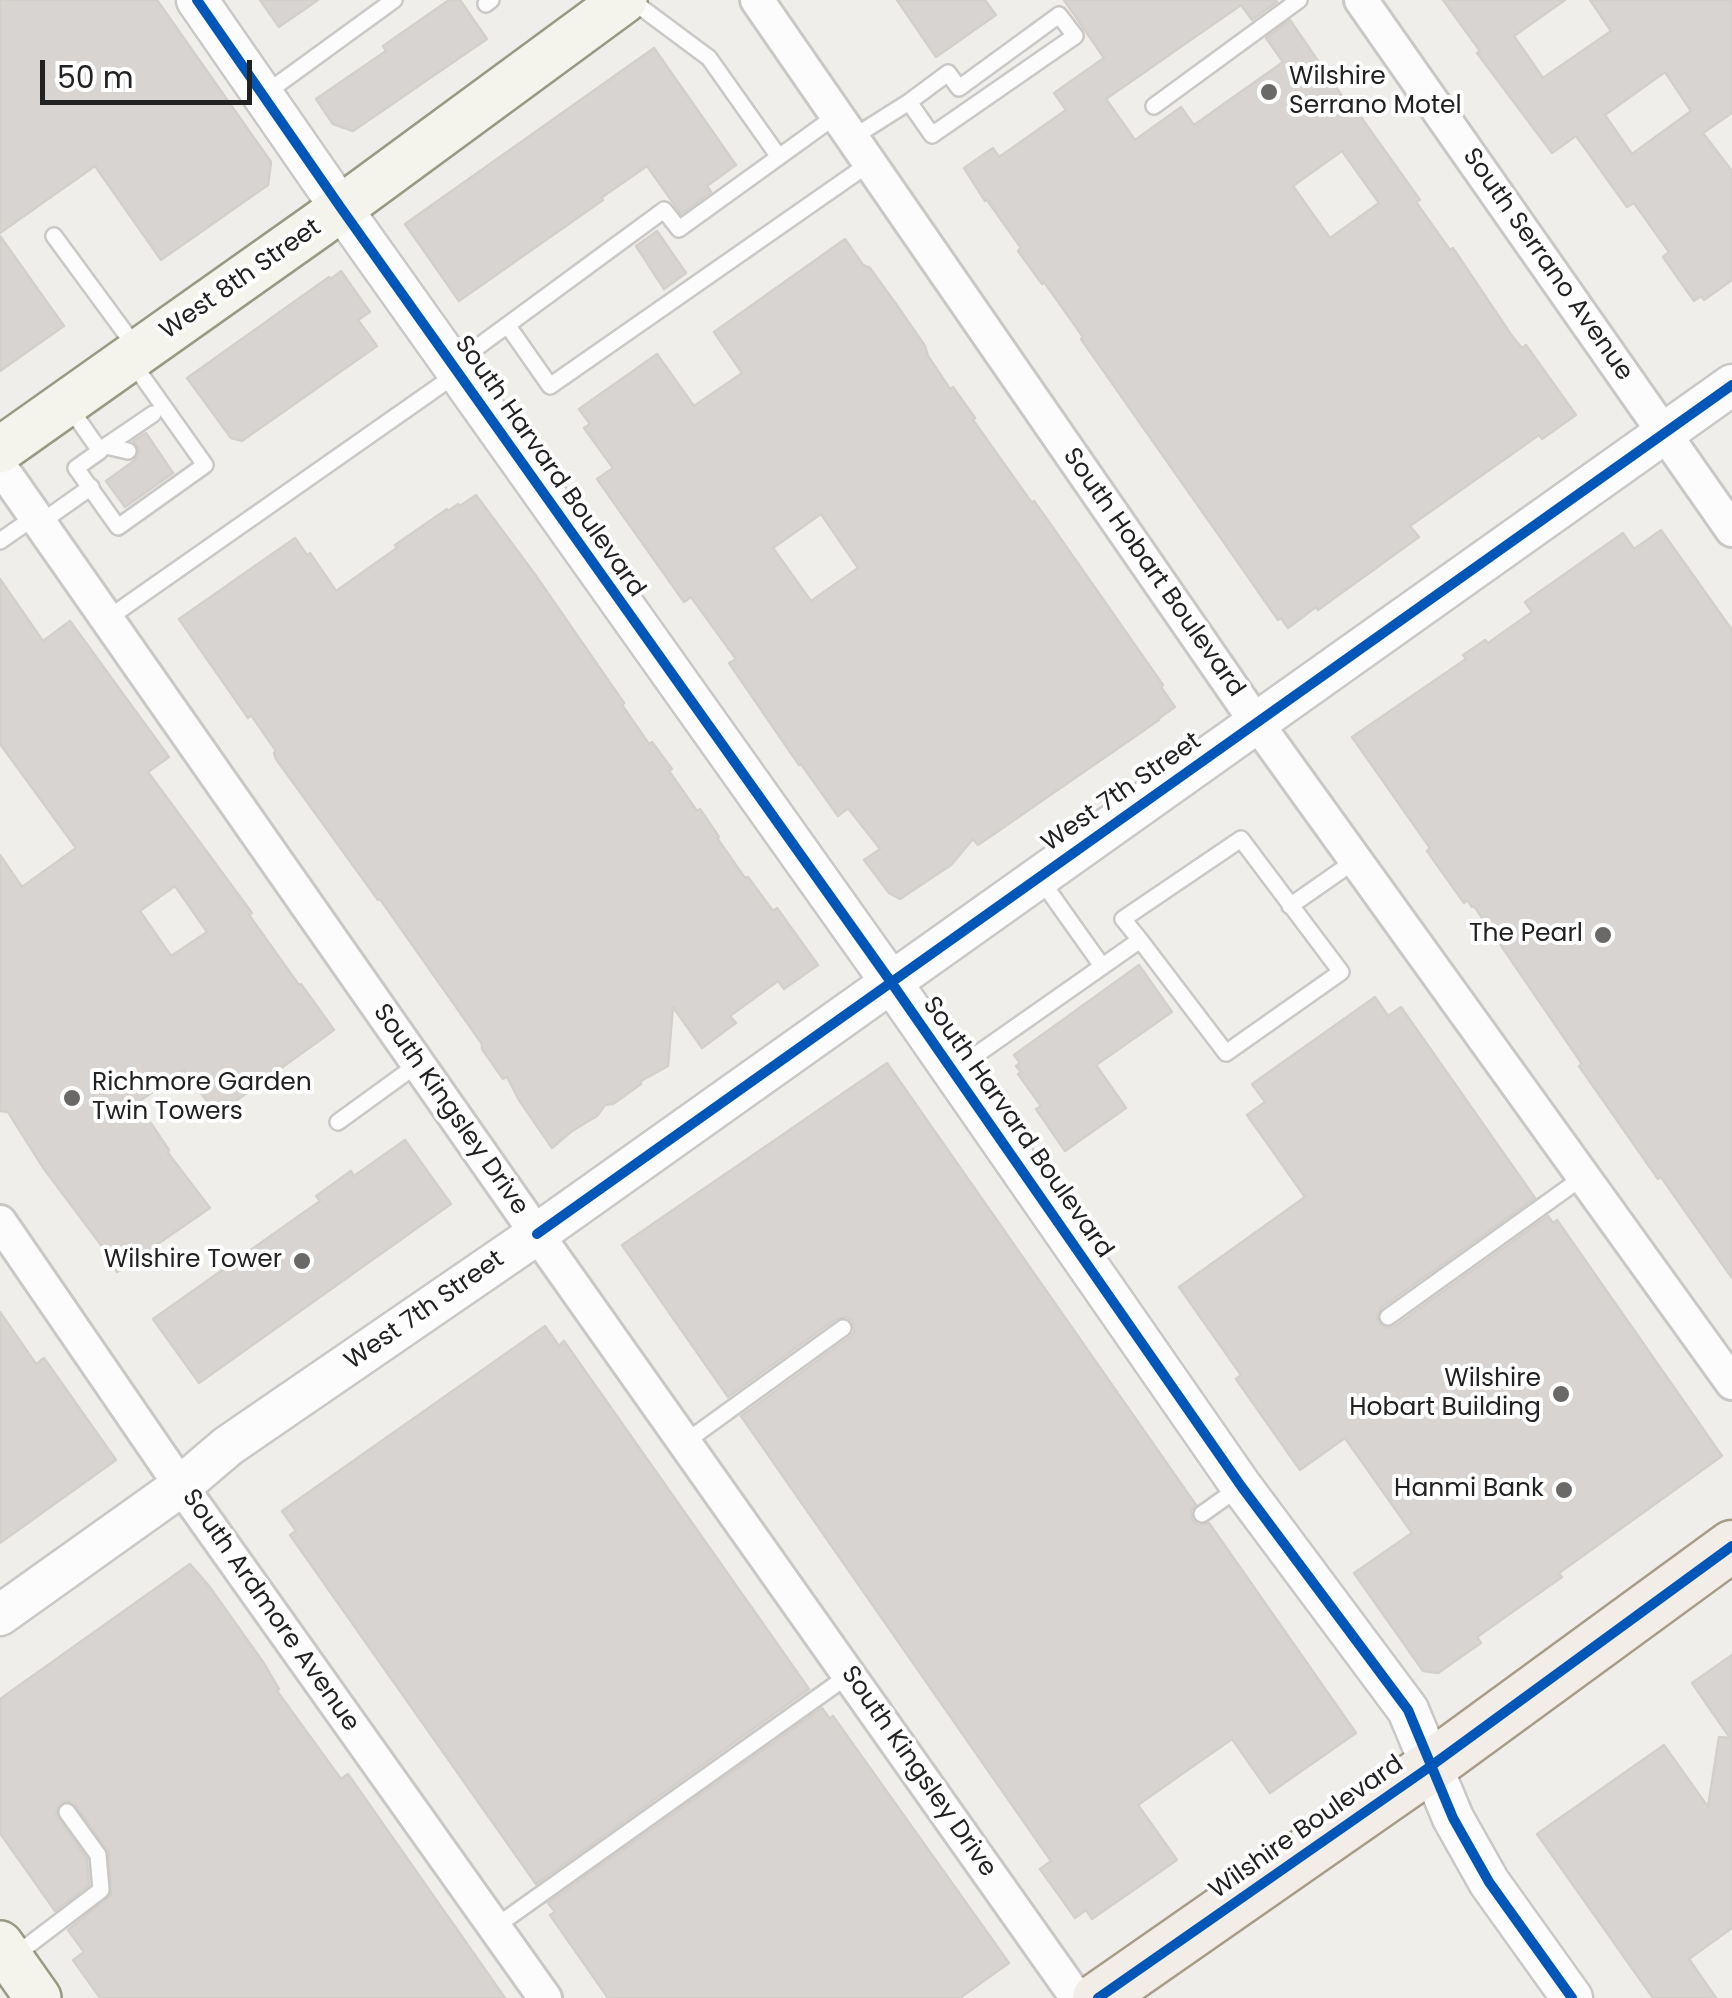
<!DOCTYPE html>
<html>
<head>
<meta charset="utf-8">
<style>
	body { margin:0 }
	#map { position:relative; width:1732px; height:1998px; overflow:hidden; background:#f0eeeb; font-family:Poppins,sans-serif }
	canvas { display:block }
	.scale { position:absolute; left:40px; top:60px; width:212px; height:45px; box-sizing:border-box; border:5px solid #222; border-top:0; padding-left:12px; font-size:30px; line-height:35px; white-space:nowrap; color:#222; -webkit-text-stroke:8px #fff; paint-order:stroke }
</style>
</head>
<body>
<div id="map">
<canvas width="1732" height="1998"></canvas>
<div class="scale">50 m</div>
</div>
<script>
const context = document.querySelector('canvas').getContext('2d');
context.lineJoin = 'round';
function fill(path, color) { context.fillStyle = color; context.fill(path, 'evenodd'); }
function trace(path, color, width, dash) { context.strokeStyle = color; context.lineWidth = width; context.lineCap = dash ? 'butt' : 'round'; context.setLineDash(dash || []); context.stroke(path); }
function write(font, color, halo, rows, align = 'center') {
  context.font = font + ' Poppins,sans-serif'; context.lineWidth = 8; context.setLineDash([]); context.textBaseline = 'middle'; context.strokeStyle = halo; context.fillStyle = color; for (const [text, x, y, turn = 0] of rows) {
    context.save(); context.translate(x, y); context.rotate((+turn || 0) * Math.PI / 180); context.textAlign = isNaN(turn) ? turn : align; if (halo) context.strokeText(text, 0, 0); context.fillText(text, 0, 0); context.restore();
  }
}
const building = new Path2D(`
	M 0,0 L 157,0 L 271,162 L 268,185 L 161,260 L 95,166 L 0,233 Z
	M 260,0 L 318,0 L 279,27 Z
	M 449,0 L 460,0 L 487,39 L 353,131 L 333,124 L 316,99 L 386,51 L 383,46 Z
	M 897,0 L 985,0 L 996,15 L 936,57 Z
	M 1064,0 L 1276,0 L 1277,2 L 1252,20 L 1241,5 L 1106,99 L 1135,140 L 1181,107 L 1194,125 L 1283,62 L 1266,38 L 1290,20 L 1355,115 L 1358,113 L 1420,200 L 1416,202 L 1450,250 L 1453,248 L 1512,336 L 1522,348 L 1526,345 L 1576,415 L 1542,439 L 1539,435 L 1410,526 L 1419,537 L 1318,610 L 1316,607 L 1288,628 L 1281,618 L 1278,620 L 1232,554 L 1081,339 L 1083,337 L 1044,282 L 1042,284 L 1018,251 L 1021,248 L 987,200 L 985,201 L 964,168 L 993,148 L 999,157 L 1066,110 L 1054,93 L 1104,58 ZM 1342,151 L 1379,203 L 1330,238 L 1293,186 Z
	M 1443,0 L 1565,0 L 1514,36 L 1543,78 L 1611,31 L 1590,0 L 1732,0 L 1732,113 L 1703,133 L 1732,171 L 1732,280 L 1704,300 L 1701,296 L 1694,301 L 1663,257 L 1669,252 L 1634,203 L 1627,207 L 1576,136 L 1552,153 L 1477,53 L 1480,51 ZM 1665,72 L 1691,111 L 1632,154 L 1605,115 Z
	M 654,48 L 736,165 L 707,186 L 711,192 L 681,214 L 647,166 L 601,198 L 603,200 L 459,301 L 405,224 Z
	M 657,231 L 686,273 L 664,289 L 636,246 Z
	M 0,236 L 64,326 L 0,371 Z
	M 845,239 L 863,265 L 870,268 L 896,304 L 925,346 L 928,356 L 950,389 L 953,387 L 975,418 L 973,420 L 1032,503 L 1034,501 L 1056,532 L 1163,685 L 1161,687 L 1175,707 L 1158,719 L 1159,720 L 978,845 L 973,839 L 951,865 L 900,899 L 889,893 L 864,860 L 880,849 L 848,808 L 838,816 L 801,764 L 799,765 L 729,663 L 736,659 L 691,597 L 684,602 L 597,479 L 613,468 L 584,428 L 590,424 L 579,409 L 657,354 L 694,406 L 742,373 L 714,332 ZM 821,514 L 858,568 L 811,601 L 773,548 Z
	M 341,271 L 370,312 L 358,320 L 377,346 L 242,441 L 231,438 L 187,378 L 329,277 L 331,279 Z
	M 146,433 L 173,473 L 125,507 L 106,481 L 135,460 L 139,449 L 133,441 Z
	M 476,495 L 534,573 L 624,703 L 622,705 L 649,744 L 652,742 L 672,769 L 669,771 L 697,811 L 700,809 L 719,837 L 717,838 L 745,878 L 748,877 L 773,911 L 777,908 L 818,965 L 784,989 L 778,981 L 730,1016 L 736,1023 L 702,1048 L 673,1007 L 668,1066 L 641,1081 L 641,1084 L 613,1104 L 605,1105 L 597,1116 L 572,1131 L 552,1148 L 519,1100 L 507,1077 L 503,1079 L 482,1049 L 482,1044 L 380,899 L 378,900 L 276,759 L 274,753 L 276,751 L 251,715 L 248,718 L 179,619 L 295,538 L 307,555 L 310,553 L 336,591 L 397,548 L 395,545 L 447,509 L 448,511 L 458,504 L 460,506 Z
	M 1661,530 L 1732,630 L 1732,1278 L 1661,1177 L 1658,1179 L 1579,1066 L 1582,1064 L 1474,906 L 1472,907 L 1467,900 L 1464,903 L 1427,851 L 1430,848 L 1352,737 L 1466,659 L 1463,655 L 1485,640 L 1488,643 L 1532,612 L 1525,602 L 1623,533 L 1634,549 Z
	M 0,579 L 43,641 L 70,621 L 169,757 L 148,772 L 252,913 L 249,915 L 299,985 L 301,984 L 334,1030 L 219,1113 L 218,1110 L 215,1112 L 184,1070 L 137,1103 L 169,1150 L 168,1153 L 210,1208 L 117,1272 L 103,1252 L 104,1249 L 44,1169 L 8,1112 L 0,1111 L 0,855 L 22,887 L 76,848 L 0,744 ZM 175,886 L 207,932 L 171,956 L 140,911 Z
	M 1139,965 L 1172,1012 L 1096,1065 L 1126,1108 L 1065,1151 L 1036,1109 L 1041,1106 L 1018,1074 L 1021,1072 L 1016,1066 L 1020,1063 L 1014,1055 Z
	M 1375,997 L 1388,1016 L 1401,1007 L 1535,1198 L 1381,1308 L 1377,1317 L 1380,1324 L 1388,1328 L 1395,1326 L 1548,1216 L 1553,1223 L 1557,1220 L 1722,1456 L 1559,1573 L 1562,1577 L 1477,1637 L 1481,1643 L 1438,1673 L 1423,1671 L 1354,1573 L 1412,1533 L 1345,1438 L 1300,1470 L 1236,1379 L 1241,1375 L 1179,1287 L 1305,1197 L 1247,1115 L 1265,1102 L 1252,1084 Z
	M 887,1063 L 1196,1505 L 1191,1510 L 1192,1520 L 1198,1525 L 1209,1523 L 1356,1733 L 1270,1793 L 1232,1739 L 1138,1805 L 1177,1860 L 1092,1919 L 1086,1910 L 1075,1918 L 1040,1869 L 1051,1861 L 741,1416 L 850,1337 L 854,1332 L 853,1322 L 847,1317 L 836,1319 L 728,1397 L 622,1245 Z
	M 405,1140 L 451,1204 L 199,1383 L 153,1319 L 320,1201 L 316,1196 L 351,1171 L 354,1176 Z
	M 0,1312 L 36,1364 L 44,1358 L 116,1460 L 0,1543 Z
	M 545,1326 L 559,1346 L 564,1341 L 809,1689 L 536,1884 L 290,1535 L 296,1531 L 282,1511 Z
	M 190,1564 L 209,1586 L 263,1662 L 279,1689 L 277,1691 L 341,1779 L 348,1774 L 505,1998 L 100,1998 L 73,1960 L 84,1952 L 68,1930 L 111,1895 L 109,1853 L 75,1805 L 67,1801 L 60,1804 L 56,1814 L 87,1859 L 89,1885 L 55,1911 L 0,1833 L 0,1699 Z
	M 1732,1655 L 1732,1928 L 1689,1959 L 1716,1998 L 1653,1998 L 1537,1834 L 1664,1745 L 1708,1807 L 1719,1737 L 1730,1738 L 1692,1683 Z
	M 822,1708 L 830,1719 L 833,1716 L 1009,1963 L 960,1998 L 608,1998 L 550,1915 L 555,1912 L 548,1903 Z`);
fill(building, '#d7d4d2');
trace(building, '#d3d0cc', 2.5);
const service = new Path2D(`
	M 631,0 L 709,58 L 779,157
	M 486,4 L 491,0
	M 266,93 L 394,0
	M 1154,106 L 1299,0
	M 852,138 L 909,102 L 932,135 L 1075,36 L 1059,15 L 959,88 L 948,73 L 909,102
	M 54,236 L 137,349
	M 508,326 L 550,386 L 870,163
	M 453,365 L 664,210 L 679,229 L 837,115
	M 70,408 L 100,451 L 76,468 L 118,527 L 205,465 L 132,362
	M 106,446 L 153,414
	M 103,448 L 106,446 L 128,451
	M 40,523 L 91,487
	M 0,541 L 36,516
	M 107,619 L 458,373
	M 1041,880 L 1102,966
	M 1290,906 L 1356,860
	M 956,1069 L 1140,940 L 1226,1053 L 1341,972 L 1241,839 L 1123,919 L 1140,940
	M 338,1122 L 418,1064
	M 1388,1317 L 1583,1177
	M 684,1443 L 843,1328
	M 1202,1514 L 1240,1487
	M 495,1927 L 849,1675
	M 13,1957 L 101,1890 L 98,1855 L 67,1812`);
const minor = new Path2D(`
	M 757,0 L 1256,722 L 1732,1383
	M 1361,0 L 1732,530
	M 0,466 L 537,1234 L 1077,1998
	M 0,1222 L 181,1486 L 545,1998`);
const tertiary = new Path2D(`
	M 197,0 L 341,208 L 891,982 L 1241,1486 L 1408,1710 L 1453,1818 L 1489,1882 L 1572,1998
	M 0,1615 L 181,1486 L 228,1446 L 537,1234 L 1732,385`);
const secondary = new Path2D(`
	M 0,450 L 318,225 L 624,0
	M 0,1944 L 38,1998`);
const primary = new Path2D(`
	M 1098,1998 L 1431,1766 L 1732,1546`);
trace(service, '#c9c8c7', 20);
trace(minor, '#c9c8c7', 38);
trace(tertiary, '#c9c8c7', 45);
trace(secondary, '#999a82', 50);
trace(primary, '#a79c86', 55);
trace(service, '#fdfcfc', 15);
trace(minor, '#fdfcfc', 32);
trace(tertiary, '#fdfcfc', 40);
trace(secondary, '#f4f4ed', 45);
trace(primary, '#f3ede7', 50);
trace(new Path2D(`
	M 197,0 L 341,208 L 891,982 L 1241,1486 L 1408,1710 L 1453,1818 L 1489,1882 L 1572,1998
	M 537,1234 L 1732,385
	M 1098,1998 L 1431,1766 L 1732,1546`), '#0057b8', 10);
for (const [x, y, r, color] of [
	[1269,92,10,"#6a6968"],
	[1603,935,10,"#6a6968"],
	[72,1098,10,"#6a6968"],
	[302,1261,10,"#6a6968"],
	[1561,1394,10,"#6a6968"],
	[1564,1490,10,"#6a6968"]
]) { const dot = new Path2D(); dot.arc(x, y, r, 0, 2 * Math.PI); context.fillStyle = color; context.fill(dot); trace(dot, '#fff', 4); }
write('25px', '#222', '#fff', [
	["Wilshire",1289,78,"left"],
	["Serrano Motel",1289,107,"left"],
	["The Pearl",1583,935],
	["Richmore Garden",92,1084,"left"],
	["Twin Towers",92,1113,"left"],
	["Wilshire Tower",282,1261],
	["Wilshire",1541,1380],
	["Hobart Building",1541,1409],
	["Hanmi Bank",1544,1490]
], 'right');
write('25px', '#222', '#fff', [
	["South Serrano Avenue",1547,265,55],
	["West 8th Street",241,280,-35],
	["South Harvard Boulevard",549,467,55],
	["South Hobart Boulevard",1153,573,55],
	["West 7th Street",1122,793,-35],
	["South Kingsley Drive",450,1110,55],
	["South Harvard Boulevard",1017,1128,55],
	["West 7th Street",425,1311,-35],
	["South Ardmore Avenue",270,1611,55],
	["South Kingsley Drive",918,1772,55],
	["Wilshire Boulevard",1307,1828,-35]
]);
</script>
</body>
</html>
